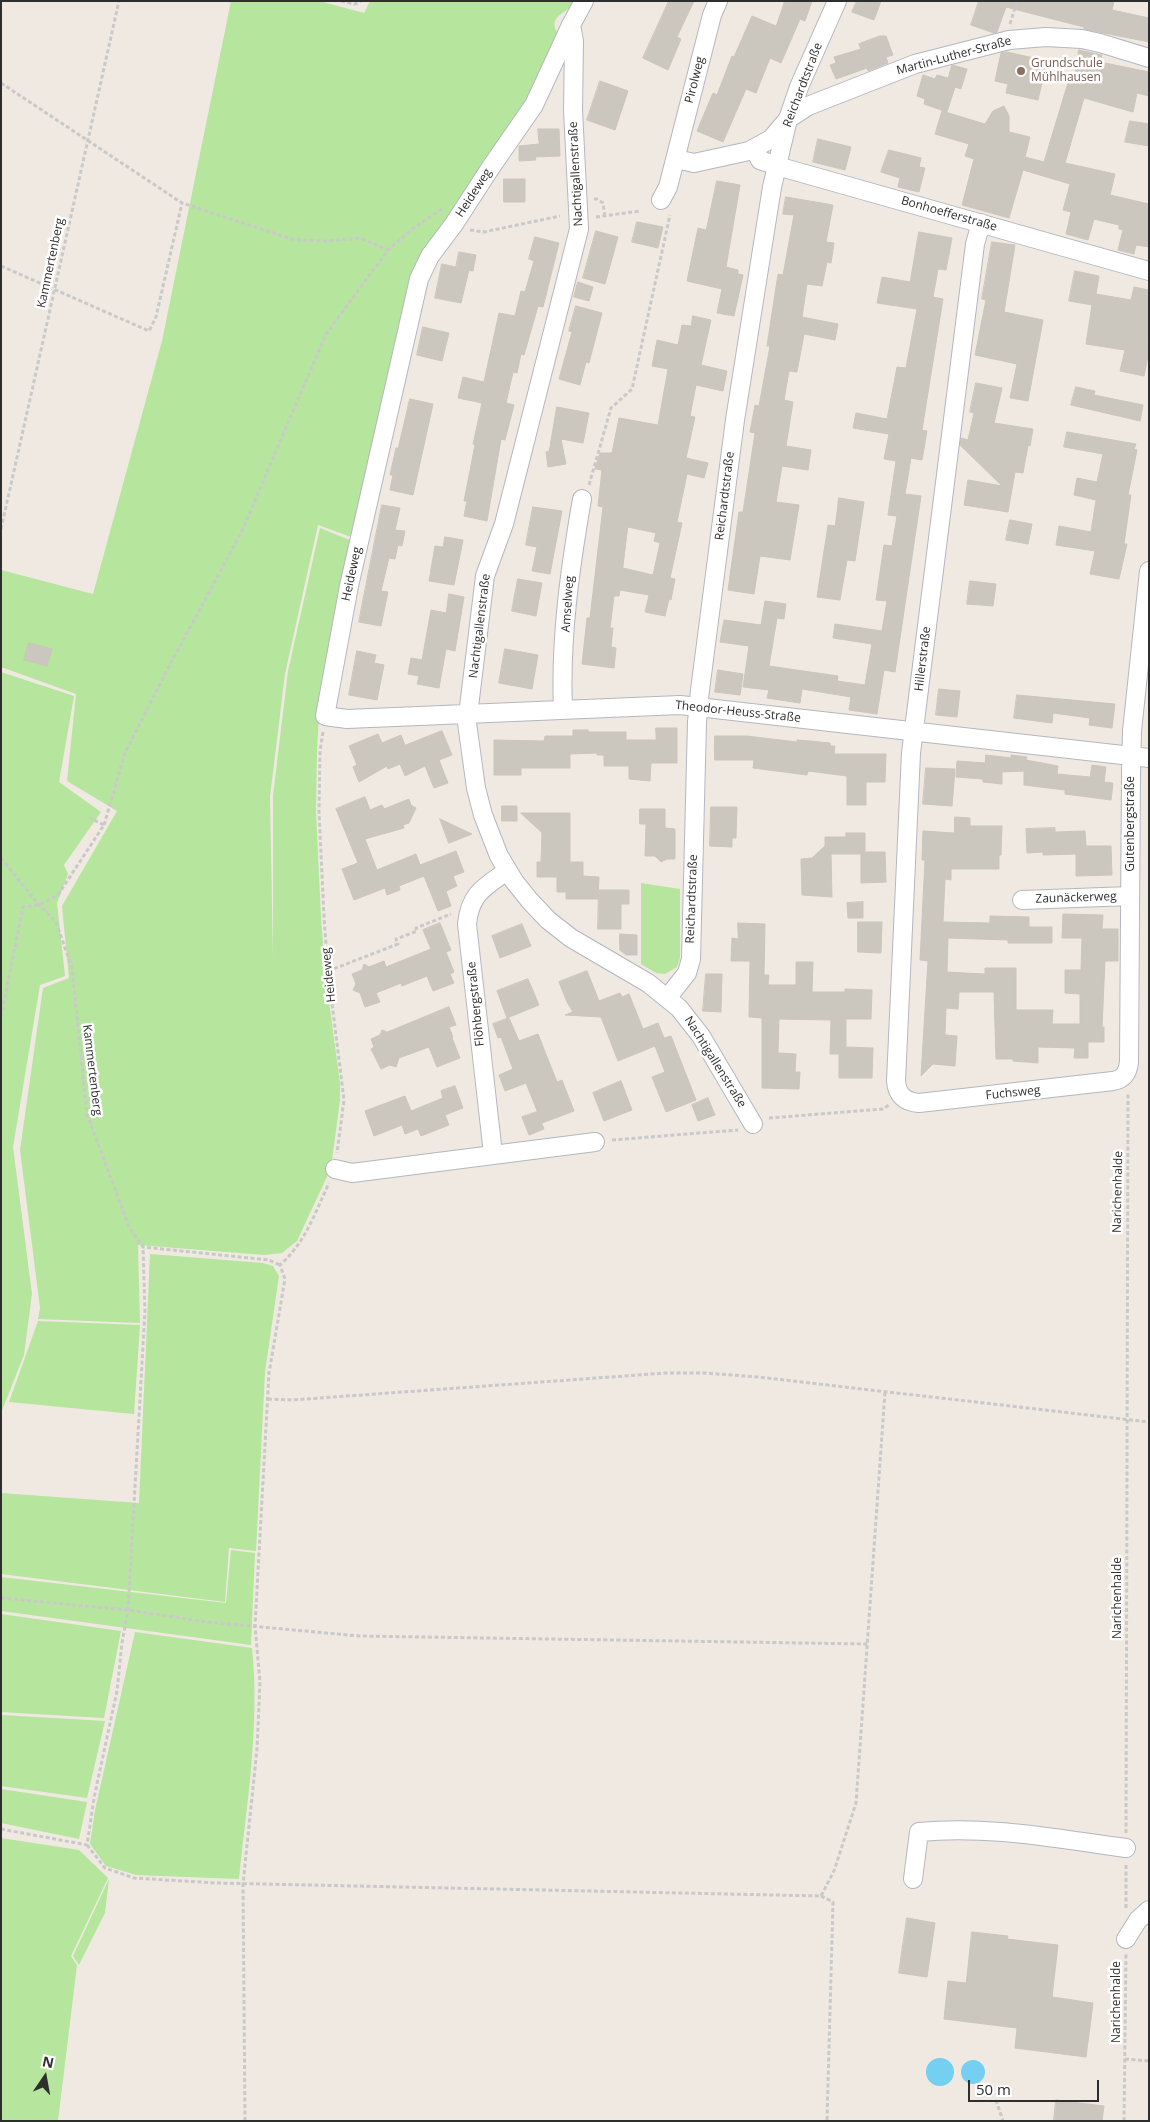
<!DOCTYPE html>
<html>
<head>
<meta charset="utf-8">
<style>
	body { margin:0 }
	#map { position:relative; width:1150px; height:2122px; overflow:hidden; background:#efe9e1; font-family:"Open Sans",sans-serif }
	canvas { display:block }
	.frame { position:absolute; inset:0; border:2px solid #2e2e2e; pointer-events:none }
	.north { position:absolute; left:20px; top:2052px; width:50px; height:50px; -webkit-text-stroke:4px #fff; paint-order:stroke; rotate:12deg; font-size:14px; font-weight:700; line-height:20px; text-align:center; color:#2e2e2e }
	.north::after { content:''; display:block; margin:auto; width:18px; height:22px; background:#2e2e2e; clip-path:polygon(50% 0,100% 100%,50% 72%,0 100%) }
	.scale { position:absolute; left:968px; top:2080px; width:131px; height:22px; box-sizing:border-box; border:2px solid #2e2e2e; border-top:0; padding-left:6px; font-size:15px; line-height:18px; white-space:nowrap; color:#2e2e2e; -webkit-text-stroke:4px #fff; paint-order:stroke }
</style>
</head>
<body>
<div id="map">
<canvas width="1150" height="2122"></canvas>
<div class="frame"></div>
<div class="north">N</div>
<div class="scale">50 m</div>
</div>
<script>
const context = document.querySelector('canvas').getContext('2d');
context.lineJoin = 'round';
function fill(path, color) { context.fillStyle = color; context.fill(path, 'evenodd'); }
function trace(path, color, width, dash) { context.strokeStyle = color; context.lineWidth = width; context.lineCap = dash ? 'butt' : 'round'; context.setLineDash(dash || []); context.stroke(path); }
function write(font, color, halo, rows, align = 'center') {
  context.font = font + ' "Open Sans",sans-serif'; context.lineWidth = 5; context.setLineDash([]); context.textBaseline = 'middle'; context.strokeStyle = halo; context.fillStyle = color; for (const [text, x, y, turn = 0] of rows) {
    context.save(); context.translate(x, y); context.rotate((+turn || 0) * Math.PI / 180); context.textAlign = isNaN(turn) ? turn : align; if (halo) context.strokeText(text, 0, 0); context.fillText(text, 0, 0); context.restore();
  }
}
fill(new Path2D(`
	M 231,1 L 319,1 L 364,13 L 370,1 L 578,1 C 570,12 544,16 559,35 L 532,103 L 420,260 L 354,538 L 318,525 L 285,674 L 270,797 L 273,959 L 273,796 L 288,671 L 320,528 L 352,541 L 319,715 L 317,751 L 316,812 L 321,917 L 325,972 L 340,1083 L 340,1100 L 331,1168 L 297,1241 L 282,1253 L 264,1255 L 138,1245 L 140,1323 L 38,1319 L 40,1308 L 20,1150 L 43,988 L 69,978 L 62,906 L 117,811 L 67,781 L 76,694 L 1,667 L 1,570 L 93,594 L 162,341 Z
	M 1,672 L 74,696 L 59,782 L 101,812 L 64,865 L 68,874 L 57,903 L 65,976 L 40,985 L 13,1147 L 32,1294 L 24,1355 L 1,1413 Z
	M 641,883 L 680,889 L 680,958 L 677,967 L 665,974 L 656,973 L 641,964 Z
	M 150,1254 L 263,1263 L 273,1266 L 279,1276 L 265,1372 L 256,1551 L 229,1548 L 225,1602 L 1,1574 L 1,1493 L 139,1503 Z
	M 38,1321 L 140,1325 L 134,1414 L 9,1402 Z
	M 231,1550 L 255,1553 L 251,1645 L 1,1611 L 1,1577 L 226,1603 Z
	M 1,1614 L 121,1631 L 104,1718 L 1,1712 Z
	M 135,1632 L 252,1648 C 260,1725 247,1802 239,1879 L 136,1875 L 106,1866 L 90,1844 L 95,1810 Z
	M 1,1715 L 105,1721 L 87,1798 L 1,1786 Z
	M 1,1789 L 87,1802 L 79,1839 L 1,1823 Z
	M 1,1838 L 79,1850 L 108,1878 L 71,1956 L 77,1965 L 58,2121 L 1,2121 Z
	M 109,1879 L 105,1913 L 79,1965 L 73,1956 Z`), '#b6e59e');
fill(new Path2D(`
	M926 2072a14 14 0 1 1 28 0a14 14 0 1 1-28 0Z
	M961 2072a12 12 0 1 1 24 0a12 12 0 1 1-24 0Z`), '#75cff0');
const building = new Path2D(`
	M 669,1 L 694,1 L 677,37 L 681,39 L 668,70 L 643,58 Z
	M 785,1 L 812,1 L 805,21 L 800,19 L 781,63 L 770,58 L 756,93 L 746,89 L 723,142 L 697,131 L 713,93 L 717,95 L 732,56 L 734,57 L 752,16 L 776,26 Z
	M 857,1 L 881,1 L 874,20 L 852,12 Z
	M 979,1 L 1114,1 L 1112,10 L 1149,18 L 1149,42 L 1084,29 L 1084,27 L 1006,7 L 997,32 L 994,33 L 971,25 Z
	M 880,36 L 886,36 L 893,55 L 886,57 L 888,63 L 868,71 L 867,68 L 836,79 L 830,65 L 836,63 L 834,57 L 861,49 L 859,44 Z
	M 1079,50 L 1102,55 L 1100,62 L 1149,72 L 1149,96 L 1137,93 L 1133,112 L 1084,98 L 1065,163 L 1115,174 L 1110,195 L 1149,204 L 1149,247 L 1136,245 L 1134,254 L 1118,250 L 1123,230 L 1119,229 L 1119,225 L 1094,219 L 1088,240 L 1066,234 L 1071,212 L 1063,210 L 1070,184 L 1023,170 L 1009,218 L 962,205 L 974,159 L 965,156 L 969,144 L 935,134 L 942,111 L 985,124 L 993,111 L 1004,106 L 1009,116 L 1009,132 L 1030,137 L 1025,157 L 1044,162 L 1070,76 L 1074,77 Z
	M 1007,52 L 1047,61 L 1038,100 L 1006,93 L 1008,84 L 995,81 L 1001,53 Z
	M 952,65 L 967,69 L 961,89 L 955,87 L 947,112 L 924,104 L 925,99 L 917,96 L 923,75 L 935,79 L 937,75 L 948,78 Z
	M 600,81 L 628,91 L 615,130 L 587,120 Z
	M 1130,121 L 1149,124 L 1149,146 L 1125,142 Z
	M 538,129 L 559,129 L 560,156 L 535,157 L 536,160 L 519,161 L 519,146 L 539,144 Z
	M 818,139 L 851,147 L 845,170 L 813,162 Z
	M 889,150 L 921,158 L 919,167 L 925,168 L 919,192 L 898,187 L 900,178 L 881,172 Z
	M 504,179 L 525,179 L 525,202 L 504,202 Z
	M 717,181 L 740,185 L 726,267 L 738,270 L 738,274 L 743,275 L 734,316 L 717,313 L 722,289 L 687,281 L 698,228 L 706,230 Z
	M 786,197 L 833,205 L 826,242 L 834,243 L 831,263 L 827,262 L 822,286 L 807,284 L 802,317 L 838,324 L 835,340 L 804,334 L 797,372 L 789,371 L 784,400 L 793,402 L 786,446 L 811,450 L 808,470 L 782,466 L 776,502 L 799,505 L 790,560 L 760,556 L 754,594 L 728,590 L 739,512 L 743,512 L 755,433 L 750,432 L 755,405 L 759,406 L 770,346 L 767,346 L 778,274 L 783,275 L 794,215 L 783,214 Z
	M 637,222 L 663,227 L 658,248 L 632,242 Z
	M 596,231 L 618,237 L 605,284 L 583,278 Z
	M 919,232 L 952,238 L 946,270 L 938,269 L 933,297 L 943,299 L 922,430 L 927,431 L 922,460 L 911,458 L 905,494 L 921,496 L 895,672 L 884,670 L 877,714 L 849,710 L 851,697 L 802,689 L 800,703 L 767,698 L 769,690 L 743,687 L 749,646 L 720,642 L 724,620 L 761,625 L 765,601 L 786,604 L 784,619 L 777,618 L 769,666 L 838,676 L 837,681 L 865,685 L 872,644 L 833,638 L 835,624 L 882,631 L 887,601 L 876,600 L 884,545 L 892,546 L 897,516 L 888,515 L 896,461 L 884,459 L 889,434 L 853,428 L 856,413 L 887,419 L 897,367 L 906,368 L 917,309 L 877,303 L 882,277 L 910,282 Z
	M 535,237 L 559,243 L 543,307 L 538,306 L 524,355 L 521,354 L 517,373 L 513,372 L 506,403 L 514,405 L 505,440 L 501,439 L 487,521 L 464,516 L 467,501 L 464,501 L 475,445 L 473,444 L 482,403 L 458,398 L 463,377 L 484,382 L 499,313 L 515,316 L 521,291 L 525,292 L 534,261 L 529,259 Z
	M 992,242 L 1015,245 L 1004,312 L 1043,320 L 1028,401 L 1010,398 L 1017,364 L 975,355 L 986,300 L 982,299 Z
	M 459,252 L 476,255 L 473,271 L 456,268 Z
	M 442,264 L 469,270 L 461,303 L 435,298 Z
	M 1075,271 L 1099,276 L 1096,294 L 1131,300 L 1134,287 L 1149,290 L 1149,328 L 1147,341 L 1149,341 L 1149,351 L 1144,376 L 1120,371 L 1125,350 L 1086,344 L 1092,305 L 1069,301 Z
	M 578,282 L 593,287 L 589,301 L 574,297 Z
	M 576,306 L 602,313 L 589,363 L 586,362 L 580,385 L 559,379 L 572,332 L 569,331 Z
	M 693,316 L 711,320 L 701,365 L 727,371 L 723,391 L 696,385 L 690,416 L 695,417 L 686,458 L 708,463 L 704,478 L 687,474 L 677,522 L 682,523 L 670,578 L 675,579 L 671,600 L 669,599 L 665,616 L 645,612 L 649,595 L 620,590 L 619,596 L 614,596 L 610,628 L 613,628 L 611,647 L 616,648 L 614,668 L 582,664 L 587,618 L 590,618 L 603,507 L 598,506 L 602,470 L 595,469 L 600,453 L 612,453 L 619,418 L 658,425 L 668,369 L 652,366 L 657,340 L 678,345 L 682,325 L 691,326 ZM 628,527 L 656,533 L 654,541 L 660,543 L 653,575 L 623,568 Z
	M 423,327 L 449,333 L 442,361 L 417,355 Z
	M 976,383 L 1002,388 L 994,423 L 1033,429 L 1030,446 L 1028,445 L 1023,473 L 1015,472 L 1008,512 L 964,505 L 968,480 L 1002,486 L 960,445 L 961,438 L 968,440 L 974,413 L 970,412 Z
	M 1076,387 L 1095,391 L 1094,395 L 1143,405 L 1140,421 L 1071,405 Z
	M 410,399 L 433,404 L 413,495 L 390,490 L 393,475 L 390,475 L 396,448 L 398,448 Z
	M 557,407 L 589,413 L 583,443 L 561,439 L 566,464 L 548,467 L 546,452 L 549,451 Z
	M 1067,432 L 1136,444 L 1134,449 L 1137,450 L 1128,495 L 1131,495 L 1124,544 L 1127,544 L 1119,579 L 1090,574 L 1095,551 L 1056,545 L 1059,526 L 1091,532 L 1096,500 L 1074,495 L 1077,478 L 1097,482 L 1103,454 L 1064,447 Z
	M 839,498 L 864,502 L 855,561 L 847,560 L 840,600 L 817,597 L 828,525 L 835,526 Z
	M 382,505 L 400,508 L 395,530 L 405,531 L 402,546 L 398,545 L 395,559 L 389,558 L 381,591 L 388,592 L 381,626 L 359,622 Z
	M 533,507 L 562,511 L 550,574 L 532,571 L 537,547 L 526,545 Z
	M 1010,520 L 1032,524 L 1028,544 L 1006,540 Z
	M 445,537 L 463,540 L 454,585 L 429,581 L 435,546 L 443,547 Z
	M 518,579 L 542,583 L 536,616 L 512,611 Z
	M 970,581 L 996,584 L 993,606 L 967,604 Z
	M 449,594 L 464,597 L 455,651 L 446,649 L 439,688 L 417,684 L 419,676 L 408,674 L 411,658 L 422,660 L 431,610 L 446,613 Z
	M 29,643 L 52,649 L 47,666 L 24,660 Z
	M 505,649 L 538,655 L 532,689 L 499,683 Z
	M 357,651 L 376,655 L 374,663 L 384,665 L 377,700 L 349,695 Z
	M 718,670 L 743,674 L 740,695 L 715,692 Z
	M 939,689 L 960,691 L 957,717 L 936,715 Z
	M 1017,695 L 1115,704 L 1112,728 L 1089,725 L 1090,718 L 1053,713 L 1052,723 L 1014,718 Z
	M 656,728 L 677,728 L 677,763 L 651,763 L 650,781 L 629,779 L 629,766 L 604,766 L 604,755 L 597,755 L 597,753 L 570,754 L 570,768 L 521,768 L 521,775 L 494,775 L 494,740 L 544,741 L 545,736 L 573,736 L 573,730 L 588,730 L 588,732 L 626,732 L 626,740 L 656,740 Z
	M 442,731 L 452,755 L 439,760 L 448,783 L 434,788 L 425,766 L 405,776 L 400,764 L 388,769 L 387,766 L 359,782 L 353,767 L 357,765 L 349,746 L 378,734 L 382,743 L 401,735 L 405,745 Z
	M 715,736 L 747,736 L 797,742 L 797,740 L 810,741 L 830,743 L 830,746 L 835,746 L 834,754 L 886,754 L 885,782 L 866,782 L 866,805 L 847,805 L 847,776 L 808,771 L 807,775 L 753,768 L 754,760 L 715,760 Z
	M 986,755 L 1011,758 L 1011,755 L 1027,757 L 1026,760 L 1058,766 L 1057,774 L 1090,777 L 1092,765 L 1106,767 L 1104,782 L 1113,783 L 1111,800 L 1065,794 L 1065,790 L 1024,785 L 1024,771 L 1002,772 L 1002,784 L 983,782 L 983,779 L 956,777 L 957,761 L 985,763 Z
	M 926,768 L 955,769 L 952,806 L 923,804 Z
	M 365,797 L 370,810 L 382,805 L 384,809 L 409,799 L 411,805 L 416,808 L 409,823 L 403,825 L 404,828 L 365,839 L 377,870 L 416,854 L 420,865 L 456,851 L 464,872 L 453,876 L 457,886 L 446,891 L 451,906 L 438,911 L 424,876 L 399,886 L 400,890 L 387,895 L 385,888 L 354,900 L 342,869 L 358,863 L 336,809 Z
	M 502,806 L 517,806 L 517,821 L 502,821 Z
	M 711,807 L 737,807 L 736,838 L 732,838 L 732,847 L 710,846 Z
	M 640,809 L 665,809 L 665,828 L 675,829 L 675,859 L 667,859 L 661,862 L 655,856 L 645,856 L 646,824 L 640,824 Z
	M 521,813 L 570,813 L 570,862 L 583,862 L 583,876 L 599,877 L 598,899 L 566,899 L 566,892 L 557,892 L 557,877 L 537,877 L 537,862 L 541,862 L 542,833 Z
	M 955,817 L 970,818 L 970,826 L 1002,826 L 1001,855 L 999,855 L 999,869 L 951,869 L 951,880 L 945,879 L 943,922 L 990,923 L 990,916 L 1029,917 L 1029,927 L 1052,927 L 1052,943 L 1008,943 L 1008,940 L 948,938 L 947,972 L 985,974 L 985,968 L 1016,968 L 1016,1010 L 1053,1010 L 1052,1024 L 1080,1024 L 1080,994 L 1065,993 L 1065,970 L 1081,970 L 1082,938 L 1062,938 L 1063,914 L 1103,915 L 1102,929 L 1118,929 L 1118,961 L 1105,961 L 1102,1027 L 1104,1027 L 1104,1042 L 1088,1042 L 1088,1058 L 1074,1058 L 1075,1048 L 1038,1047 L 1038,1063 L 1013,1061 L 1013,1059 L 996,1059 L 994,992 L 959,992 L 958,1009 L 946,1008 L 945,1035 L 957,1036 L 955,1066 L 933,1064 L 921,1076 L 928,961 L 920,960 L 925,860 L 922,860 L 923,831 L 954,833 Z
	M 440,819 L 472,834 L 449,843 Z
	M 1055,828 L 1055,832 L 1085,831 L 1086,846 L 1111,846 L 1112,875 L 1076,876 L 1076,854 L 1043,855 L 1043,852 L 1027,853 L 1026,829 Z
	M 846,833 L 865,833 L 865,852 L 885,852 L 886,882 L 861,883 L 861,854 L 831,854 L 832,897 L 802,895 L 801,859 L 812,858 L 825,846 L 825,837 L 846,837 Z
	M 599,890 L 629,890 L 629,904 L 621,904 L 621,929 L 598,929 Z
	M 863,902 L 863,918 L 848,918 L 847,903 Z
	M 858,922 L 882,922 L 881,953 L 858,952 Z
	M 440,923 L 451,950 L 446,952 L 454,972 L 450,974 L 454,983 L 433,991 L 427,976 L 402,986 L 401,983 L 376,993 L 380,1002 L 365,1007 L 360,993 L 353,990 L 356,984 L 352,974 L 362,970 L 364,964 L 369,967 L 384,961 L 386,967 L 431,949 L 423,930 Z
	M 738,923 L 765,924 L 764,975 L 769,975 L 768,985 L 796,985 L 796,962 L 813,962 L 812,992 L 845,992 L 845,989 L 872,990 L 871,1019 L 846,1019 L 846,1047 L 873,1048 L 872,1078 L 839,1078 L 839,1054 L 830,1054 L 831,1020 L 779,1019 L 778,1053 L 796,1054 L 795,1072 L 800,1072 L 799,1089 L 762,1088 L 762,1018 L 749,1017 L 750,961 L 731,961 L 732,938 L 738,939 Z
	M 522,924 L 531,946 L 500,958 L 492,936 Z
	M 620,934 L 637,935 L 637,955 L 626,955 L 620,950 Z
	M 587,971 L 599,1001 L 620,993 L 622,997 L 629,994 L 643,1029 L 658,1023 L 664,1038 L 671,1036 L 696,1100 L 666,1112 L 652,1077 L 665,1072 L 655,1046 L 618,1061 L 601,1017 L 565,1015 L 573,1012 L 567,1002 L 559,982 Z
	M 706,974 L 722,974 L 721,1012 L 703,1011 Z
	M 528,979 L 539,1005 L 507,1018 L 497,991 Z
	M 449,1007 L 456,1025 L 449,1027 L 453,1037 L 452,1038 L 460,1058 L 437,1067 L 429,1047 L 399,1058 L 396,1067 L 390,1065 L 381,1069 L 371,1049 L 374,1047 L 371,1039 L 380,1035 L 382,1030 L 387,1032 Z
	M 509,1018 L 519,1041 L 538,1034 L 557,1082 L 562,1080 L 574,1111 L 542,1123 L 526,1083 L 505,1091 L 499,1075 L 513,1069 L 501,1037 L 498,1038 L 493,1024 Z
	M 621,1081 L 632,1110 L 604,1121 L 593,1093 Z
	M 455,1086 L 463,1108 L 445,1115 L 449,1125 L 421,1136 L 418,1129 L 405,1134 L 402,1125 L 374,1136 L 365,1111 L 405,1096 L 411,1111 L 443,1098 L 441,1091 Z
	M 708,1098 L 715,1115 L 698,1121 L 692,1105 Z
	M 537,1112 L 544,1129 L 529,1135 L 522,1117 Z
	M 907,1918 L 935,1923 L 927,1977 L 899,1973 Z
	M 972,1932 L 1008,1936 L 1007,1939 L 1058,1945 L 1052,1997 L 1093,2003 L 1086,2057 L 1015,2048 L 1017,2028 L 944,2019 L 948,1981 L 966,1983 Z
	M 1056,2100 L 1104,2106 L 1102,2121 L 1054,2121 Z`);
fill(building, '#cbc7bf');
trace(building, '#cbc5ba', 1);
const minor = new Path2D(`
	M 584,1 L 571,25 L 574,41 L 573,110 L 579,229 L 504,524 L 485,576 L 467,723 L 476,788 L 483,815 L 499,856 L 514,881 L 530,901 L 548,920 L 571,938 L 648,983 L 679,1008 L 701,1036 L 753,1124
	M 571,25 L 534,105 L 491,167 L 454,224 L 430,256 L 419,279 L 349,586 L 325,716 L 347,719 L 680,705 L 1149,758
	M 755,149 L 760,160 L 777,166 L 1149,271
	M 676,159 L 694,163 L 749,151 L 771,139 L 788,119 L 808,106 L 915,64 L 1009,40 L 1046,37 L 1082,39 L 1100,43 L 1149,58
	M 661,200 L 668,187 L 712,15 L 718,1
	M 981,223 L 975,244 L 911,753 L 896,1081 C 897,1095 905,1102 919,1103 L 1113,1081 C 1124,1079 1128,1072 1129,1062 L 1131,774 L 1132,731 L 1149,571
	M 563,709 C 560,639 570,568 582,499
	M 1022,900 L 1130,896
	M 668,997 L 687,973 L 691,959 L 697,722 L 700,690 L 735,420 L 772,187 L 788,119 L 799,87 L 837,1
	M 493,1154 L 467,924 C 470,894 484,887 507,871
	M 335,1169 L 352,1173 L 595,1142
	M 913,1879 L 919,1832 C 988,1825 1058,1839 1126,1848
	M 1126,1939 L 1138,1920 L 1149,1910`);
trace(minor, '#b4b7c1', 20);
trace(new Path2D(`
	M 341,1 L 355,4 L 361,1
	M 1010,24 L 1017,1
	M 1,83 L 182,203 L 295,240 L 326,241 L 360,238 L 388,250
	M 594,199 L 597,199 L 603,203 L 605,216
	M 596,217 L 640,211
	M 470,230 L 484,232 L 560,216
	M 1,266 L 149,331 L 156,317 L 182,203
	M 589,485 L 611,408 L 632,389 L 670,215
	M 1,529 L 119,1
	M 323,732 L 320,751 L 319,812 L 324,917 L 328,971 L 344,1100 L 337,1153
	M 104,825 L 125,753 L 166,672 L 242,531 L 326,334 L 388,250 L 412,229 L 442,209
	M 1,858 L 39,905 L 56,922 L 72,968 L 87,1114 L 129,1227 L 143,1247 L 269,1260 L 280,1265
	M 328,971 L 398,944 L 396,939 L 417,931 L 416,928 L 451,914
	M 1,1017 L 23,907 L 39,905 L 58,895 L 104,825 L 90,818
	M 769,1118 L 883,1109 L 889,1105
	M 612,1140 L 738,1130
	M 268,1399 L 292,1400 L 666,1373 L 704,1373 L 758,1377 L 1149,1422
	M 1,1598 L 128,1610 L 207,1622 L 359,1636 L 867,1644
	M 1,1829 L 87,1845 L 94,1798 L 117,1691 L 122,1643 L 128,1610 L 145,1311 L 143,1247
	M 1126,1833 L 1128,1094
	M 87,1845 L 105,1868 L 134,1878 L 216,1883 L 821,1896 L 834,1871 L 856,1803 L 885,1392
	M 821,1896 L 833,1902 L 827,2121
	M 1126,1908 L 1126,1864
	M 1125,2059 L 1149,2061
	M 996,2100 L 1003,2121
	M 245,2121 L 243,1884 L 257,1749 L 260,1682 L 255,1626 L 269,1373 L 285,1279 L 280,1265 C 305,1243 315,1213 329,1183
	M 1124,2121 L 1126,1954`), '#c9c9c9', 3, [4, 2.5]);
trace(minor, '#fff', 18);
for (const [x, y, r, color] of [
	[1021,71,5,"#8d6e63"]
]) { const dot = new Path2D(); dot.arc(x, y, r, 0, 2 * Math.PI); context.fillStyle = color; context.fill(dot); trace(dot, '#fff', 2); }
write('12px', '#2e2e2e', '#fff', [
	["Martin-Luther-Straße",954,56,-15],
	["Pirolweg",695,80,-76],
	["Reichardtstraße",803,85,-69],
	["Nachtigallenstraße",576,174,-93],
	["Heideweg",474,193,-57],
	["Bonhoefferstraße",949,214,16],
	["Kammertenberg",51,263,-78],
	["Reichardtstraße",725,496,-83],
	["Heideweg",352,574,-78],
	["Amselweg",568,604,-86],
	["Nachtigallenstraße",480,626,-83],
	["Hillerstraße",923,659,-83],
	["Theodor-Heuss-Straße",738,712,6],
	["Gutenbergstraße",1131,824,-90],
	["Zaunäckerweg",1076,898,-2],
	["Reichardtstraße",692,899,-88],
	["Heideweg",329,975,-96],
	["Flöhbergstraße",476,1004,-96],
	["Nachtigallenstraße",715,1062,58],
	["Kammertenberg",92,1070,83],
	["Fuchsweg",1013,1093,-6],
	["Narichenhalde",1118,1192,-89],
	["Narichenhalde",1118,1598,-90],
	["Narichenhalde",1117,2002,-90]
]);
write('12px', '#785e54', '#fff', [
	["Grundschule",1031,64],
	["Mühlhausen",1031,78]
], 'left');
</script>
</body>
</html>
